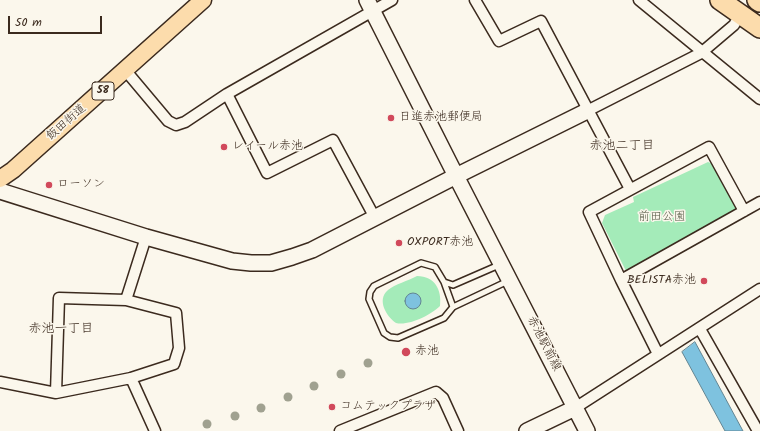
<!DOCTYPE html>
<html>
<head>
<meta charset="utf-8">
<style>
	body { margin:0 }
	#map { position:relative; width:760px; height:431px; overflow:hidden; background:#fbf7ec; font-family:Kalam,sans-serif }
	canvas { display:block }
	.scale { position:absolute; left:8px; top:16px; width:94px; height:18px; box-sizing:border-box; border:2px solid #3b2a1e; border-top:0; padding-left:5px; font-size:12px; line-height:14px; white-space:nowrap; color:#3b2a1e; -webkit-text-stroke:3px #fbf7ec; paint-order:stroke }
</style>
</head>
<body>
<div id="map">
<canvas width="760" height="431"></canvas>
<div class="scale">50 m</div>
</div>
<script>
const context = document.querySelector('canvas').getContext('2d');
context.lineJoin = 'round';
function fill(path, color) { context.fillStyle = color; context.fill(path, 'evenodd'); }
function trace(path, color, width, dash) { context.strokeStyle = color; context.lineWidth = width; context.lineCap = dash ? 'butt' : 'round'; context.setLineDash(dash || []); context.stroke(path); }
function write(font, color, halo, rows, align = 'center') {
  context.font = font + ' Kalam,"Klee One",sans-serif'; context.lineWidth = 3; context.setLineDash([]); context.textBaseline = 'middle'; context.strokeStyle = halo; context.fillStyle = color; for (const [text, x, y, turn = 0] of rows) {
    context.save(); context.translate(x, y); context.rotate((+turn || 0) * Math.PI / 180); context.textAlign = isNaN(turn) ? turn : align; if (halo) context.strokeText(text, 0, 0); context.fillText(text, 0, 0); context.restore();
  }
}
fill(new Path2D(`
	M 708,162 L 713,164 L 736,208 L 735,214 L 633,271 L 626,271 L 602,223 L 605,215 L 634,202 L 633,197 Z
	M 417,276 C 435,276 442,290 440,306 C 431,315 409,326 396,323 C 387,317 376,300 388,290 C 395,284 408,281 417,276 Z`), '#a4ebb9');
const water = new Path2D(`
	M405 301a8 8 0 1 1 16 0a8 8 0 1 1-16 0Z
	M 695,342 L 743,431 L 725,431 L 682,352 Z`);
fill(water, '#7ec2df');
trace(water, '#638592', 1);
const lane = new Path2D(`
	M 499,265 L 453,285 L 444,282 L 435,267 L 421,263 L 374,286 L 370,292 L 369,299 L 384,333 L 390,337 L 398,338 L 444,318 L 453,307 L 508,281
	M 444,282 L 453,307`);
const street = new Path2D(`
	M 475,0 L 499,41 L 541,21 L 630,189
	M 639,0 L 760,99
	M 126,71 L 168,121 L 176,125 L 185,122 L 227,94 L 392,0
	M 227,94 L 267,173 L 333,140 L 375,218
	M 587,111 L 701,53 L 734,25 L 740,15
	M 744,211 L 709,147 L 589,212 L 621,280 L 744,211 L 760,202
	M 621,280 L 658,354
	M 126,300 L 146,237
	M 700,329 L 758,431
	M 131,378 L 155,431
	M 0,382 L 56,393 L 131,378 L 174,364 L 179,348 L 176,313 L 126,300 L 59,298 L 56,393
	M 575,408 L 760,289
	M 340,431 L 436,392 L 443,398 L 458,431`);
const secondary = new Path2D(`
	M 367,0 L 456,176 L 587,111
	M 0,191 L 146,237 L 232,261 L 251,263 L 271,263 L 292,257 L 312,250 L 456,176 L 587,431
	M 527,431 L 575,408`);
const primary = new Path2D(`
	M 0,179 L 13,170 L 203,0`);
const highway = new Path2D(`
	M 720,0 L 760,28
	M 757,0 L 760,2`);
trace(lane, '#3b2a1e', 8);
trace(street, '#3b2a1e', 13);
trace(secondary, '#3b2a1e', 18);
trace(primary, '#3b2a1e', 19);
trace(highway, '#3b2a1e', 22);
trace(lane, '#fbf7ec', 5);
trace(street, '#fbf7ec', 10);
trace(secondary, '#fbf7ec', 15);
trace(primary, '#fcdcac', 16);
trace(highway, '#fcdcac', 19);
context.fillStyle = '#a0a190';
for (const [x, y] of [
	[368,363],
	[341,374],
	[314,386],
	[288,397],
	[261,408],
	[235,416],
	[207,424]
]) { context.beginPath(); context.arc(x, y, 4.5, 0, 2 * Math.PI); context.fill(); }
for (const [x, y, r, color] of [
	[391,118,4,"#d1495b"],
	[224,147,4,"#d1495b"],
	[49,185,4,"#d1495b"],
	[399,243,4,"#d1495b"],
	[704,281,4,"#d1495b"],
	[406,352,5,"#d1495b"],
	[332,407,4,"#d1495b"]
]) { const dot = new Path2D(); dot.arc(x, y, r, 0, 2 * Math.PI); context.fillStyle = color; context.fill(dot); trace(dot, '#fbf7ec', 1.5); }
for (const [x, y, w] of [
	[103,91,22]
]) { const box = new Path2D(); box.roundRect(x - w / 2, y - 9, w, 18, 3); context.fillStyle = '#fbf7ec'; context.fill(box); trace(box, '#3b2a1e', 1); }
write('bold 11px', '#3b2a1e', null, [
	["58",103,91]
]);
write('12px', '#3b2a1e', '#fbf7ec', [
	["日進赤池郵便局",399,118],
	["レイール赤池",232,147],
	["ローソン",57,185],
	["OXPORT赤池",407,243],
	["BELISTA赤池",696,281,"right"],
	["赤池",415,352],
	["コムテックプラザ",340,407]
], 'left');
write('12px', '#3b2a1e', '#fbf7ec', [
	["飯田街道",67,123,-41],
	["赤池駅前線",543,344,63]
]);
write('12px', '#555a45', '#fbf7ec', [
	["前田公園",662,218]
]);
write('13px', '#3b2a1e', '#fbf7ec', [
	["赤池二丁目",622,147],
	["赤池一丁目",61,330]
]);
</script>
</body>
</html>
